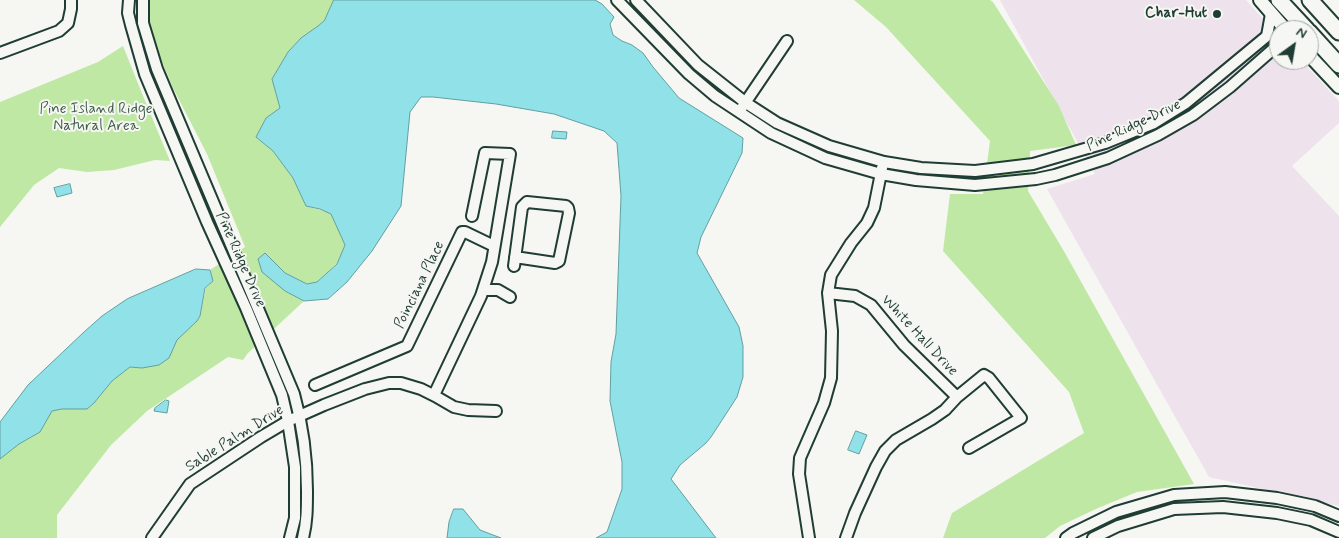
<!DOCTYPE html>
<html>
<head>
<meta charset="utf-8">
<style>
	body { margin:0 }
	#map { position:relative; width:1339px; height:538px; overflow:hidden; background:#f6f6f2; font-family:Mynerve,sans-serif }
	canvas { display:block }
	.north { position:absolute; left:1269px; top:20px; width:50px; height:50px; box-sizing:border-box; background:#f6f6f2; border:1px solid #a0aca6; border-radius:50%; rotate:32deg; font-size:14px; font-weight:700; line-height:20px; text-align:center; color:#1f3d34 }
	.north::after { content:''; display:block; margin:auto; width:18px; height:22px; background:#1f3d34; clip-path:polygon(50% 0,100% 100%,50% 72%,0 100%) }
</style>
</head>
<body>
<div id="map">
<canvas width="1339" height="538"></canvas>
<div class="north">N</div>
</div>
<script>
const context = document.querySelector('canvas').getContext('2d');
context.lineJoin = 'round';
function fill(path, color) { context.fillStyle = color; context.fill(path, 'evenodd'); }
function trace(path, color, width, dash) { context.strokeStyle = color; context.lineWidth = width; context.lineCap = dash ? 'butt' : 'round'; context.setLineDash(dash || []); context.stroke(path); }
function write(font, color, halo, rows, align = 'center') {
  context.font = font + ' Mynerve,sans-serif'; context.lineWidth = 4; context.setLineDash([]); context.textBaseline = 'middle'; context.strokeStyle = halo; context.fillStyle = color; for (const [text, x, y, turn = 0] of rows) {
    context.save(); context.translate(x, y); context.rotate((+turn || 0) * Math.PI / 180); context.textAlign = isNaN(turn) ? turn : align; if (halo) context.strokeText(text, 0, 0); context.fillText(text, 0, 0); context.restore();
  }
}
fill(new Path2D(`
	M 1000,0 L 1246,0 L 1279,36 L 1279,60 L 1301,60 L 1339,101 L 1339,123 L 1292,166 L 1339,216 L 1339,506 L 1209,477 L 1047,189 L 1095,174 Z`), '#eee2ec');
fill(new Path2D(`
	M 147,0 L 334,0 L 324,21 L 318,26 L 301,38 L 288,52 L 272,79 L 280,108 L 266,118 L 256,137 L 273,151 L 293,178 L 306,206 L 331,213 L 345,245 L 337,263 L 317,282 L 307,284 L 285,273 L 265,253 L 285,291 L 304,301 L 248,353 L 243,360 L 228,357 L 147,411 L 111,445 L 57,515 L 57,538 L 0,538 L 0,459 L 19,444 L 40,432 L 51,411 L 62,409 L 87,409 L 94,403 L 112,381 L 130,367 L 142,368 L 197,321 L 200,316 L 206,288 L 213,281 L 210,270 L 245,247 L 207,154 L 173,88 L 151,36 Z
	M 854,0 L 990,0 L 993,2 L 1059,106 L 1076,145 L 1030,151 L 1028,191 L 1065,253 L 1194,484 L 1137,492 L 1098,508 L 1060,526 L 1045,538 L 943,538 L 952,513 L 1084,433 L 1069,392 L 943,251 L 950,194 L 983,194 L 990,141 L 886,27 Z
	M 123,46 L 141,91 L 170,161 L 155,160 L 114,170 L 87,172 L 59,168 L 34,185 L 0,227 L 0,102 L 98,62 Z`), '#bfe8a4');
const water = new Path2D(`
	M 334,0 L 595,0 L 602,4 L 614,17 L 610,24 L 613,35 L 622,41 L 632,45 L 643,53 L 653,67 L 679,98 L 743,138 L 742,153 L 701,237 L 697,253 L 739,327 L 743,346 L 743,377 L 737,397 L 711,437 L 706,443 L 680,465 L 671,479 L 716,538 L 596,538 L 607,532 L 622,489 L 622,462 L 610,401 L 611,362 L 616,334 L 621,196 L 617,143 L 604,131 L 554,114 L 496,104 L 433,97 L 421,97 L 410,112 L 401,206 L 372,251 L 347,282 L 328,299 L 304,301 L 285,291 L 262,272 L 258,259 L 265,253 L 285,273 L 307,284 L 317,282 L 337,264 L 345,245 L 331,214 L 320,209 L 306,206 L 293,178 L 273,151 L 256,137 L 266,118 L 280,108 L 272,79 L 288,52 L 301,38 L 318,26 L 324,21 Z
	M 553,131 L 567,132 L 566,139 L 552,138 Z
	M 70,184 L 72,193 L 57,197 L 54,188 Z
	M 196,269 L 210,270 L 213,281 L 205,288 L 200,316 L 197,321 L 177,340 L 169,358 L 159,365 L 142,368 L 130,367 L 112,381 L 94,403 L 87,409 L 62,409 L 52,411 L 40,432 L 19,444 L 0,459 L 0,422 L 28,385 L 84,332 L 102,316 L 127,299 Z
	M 166,400 L 169,401 L 167,413 L 154,411 L 155,408 Z
	M 856,431 L 867,435 L 859,454 L 848,450 Z
	M 454,509 L 463,509 L 480,530 L 501,538 L 447,538 L 449,522 Z`);
fill(water, '#90e1e8');
trace(water, '#639fa0', 1);
const minor = new Path2D(`
	M 129,0 L 128,13 L 131,25 L 145,74 L 207,222 L 246,308 L 282,395 L 288,421 L 295,467 L 295,518 L 290,538
	M 143,0 L 143,23 L 157,69 L 294,394 C 303,426 307,458 307,491 C 307,508 307,522 303,538
	M 617,0 L 689,74 L 715,96 L 771,133 L 825,158 L 881,174 L 916,180 L 975,185 L 1036,179 L 1055,175 L 1108,158 L 1158,135 L 1193,115 L 1230,87 L 1279,44
	M 636,0 L 698,65 L 746,103 L 777,123 L 829,146 L 884,162 L 921,168 L 975,171 L 1033,164 L 1105,143 L 1154,123 L 1186,103 L 1267,36 L 1271,14
	M 0,53 L 59,31 L 68,23 L 71,9 L 71,0
	M 743,106 L 787,41
	M 514,266 L 522,207 L 527,202 L 566,206 L 568,208 L 569,213 L 559,261 L 555,263 L 515,257
	M 483,290 L 498,290 L 510,297
	M 828,293 L 831,275 L 851,243 L 867,223 L 874,208 L 882,168
	M 315,385 L 407,346 L 462,232 L 465,232 L 494,246
	M 434,395 L 481,296 L 492,262 L 510,154 L 485,153 L 472,216
	M 152,538 L 190,484 L 261,437 L 288,421 L 324,405 L 365,389 L 389,383 L 401,383 L 421,389 L 435,396 L 454,407 L 468,410 L 496,411
	M 809,538 L 799,474 L 800,458 L 824,403 L 831,378 L 832,331 L 828,293 L 855,296 L 871,305 L 904,345 L 957,397
	M 846,538 L 855,513 L 876,467 L 885,451 L 896,440 L 932,419 L 945,410 L 957,397 L 984,375 L 989,378 L 1021,418 L 969,448
	M 1066,538 L 1073,533 L 1116,512 L 1174,495 L 1225,492 L 1277,498 L 1315,506 L 1339,516
	M 1093,538 L 1118,526 L 1174,509 L 1223,507 L 1277,513 L 1311,520 L 1339,532`);
const major = new Path2D(`
	M 1260,0 L 1286,30
	M 1309,55 L 1339,87`);
const highway = new Path2D(`
	M 1279,0 L 1307,30
	M 1310,0 L 1339,32
	M 1309,32 L 1339,65`);
trace(minor, '#1f3d34', 14);
trace(major, '#1f3d34', 16);
trace(highway, '#1f3d34', 19);
trace(minor, '#f6f6f2', 10);
trace(major, '#f6f6f2', 12);
trace(highway, '#f6f6f2', 15);
for (const [x, y, r, color] of [
	[1217,14,5,"#1f3d34"]
]) { const dot = new Path2D(); dot.arc(x, y, r, 0, 2 * Math.PI); context.fillStyle = color; context.fill(dot); trace(dot, '#f6f6f2', 2); }
write('bold 15px', '#1f3d34', '#f6f6f2', [
	["Char-Hut",1207,14]
], 'right');
write('15px', '#3f5f4a', '#f6f6f2', [
	["Pine Island Ridge",96,110],
	["Natural Area",96,127]
]);
write('15px', '#1f3d34', '#f6f6f2', [
	["Pine Ridge Drive",1134,126,-25],
	["Pine Ridge Drive",240,260,66],
	["Poinciana Place",420,285,-64],
	["White Hall Drive",919,336,47],
	["Sable Palm Drive",235,439,-32]
]);
</script>
</body>
</html>
